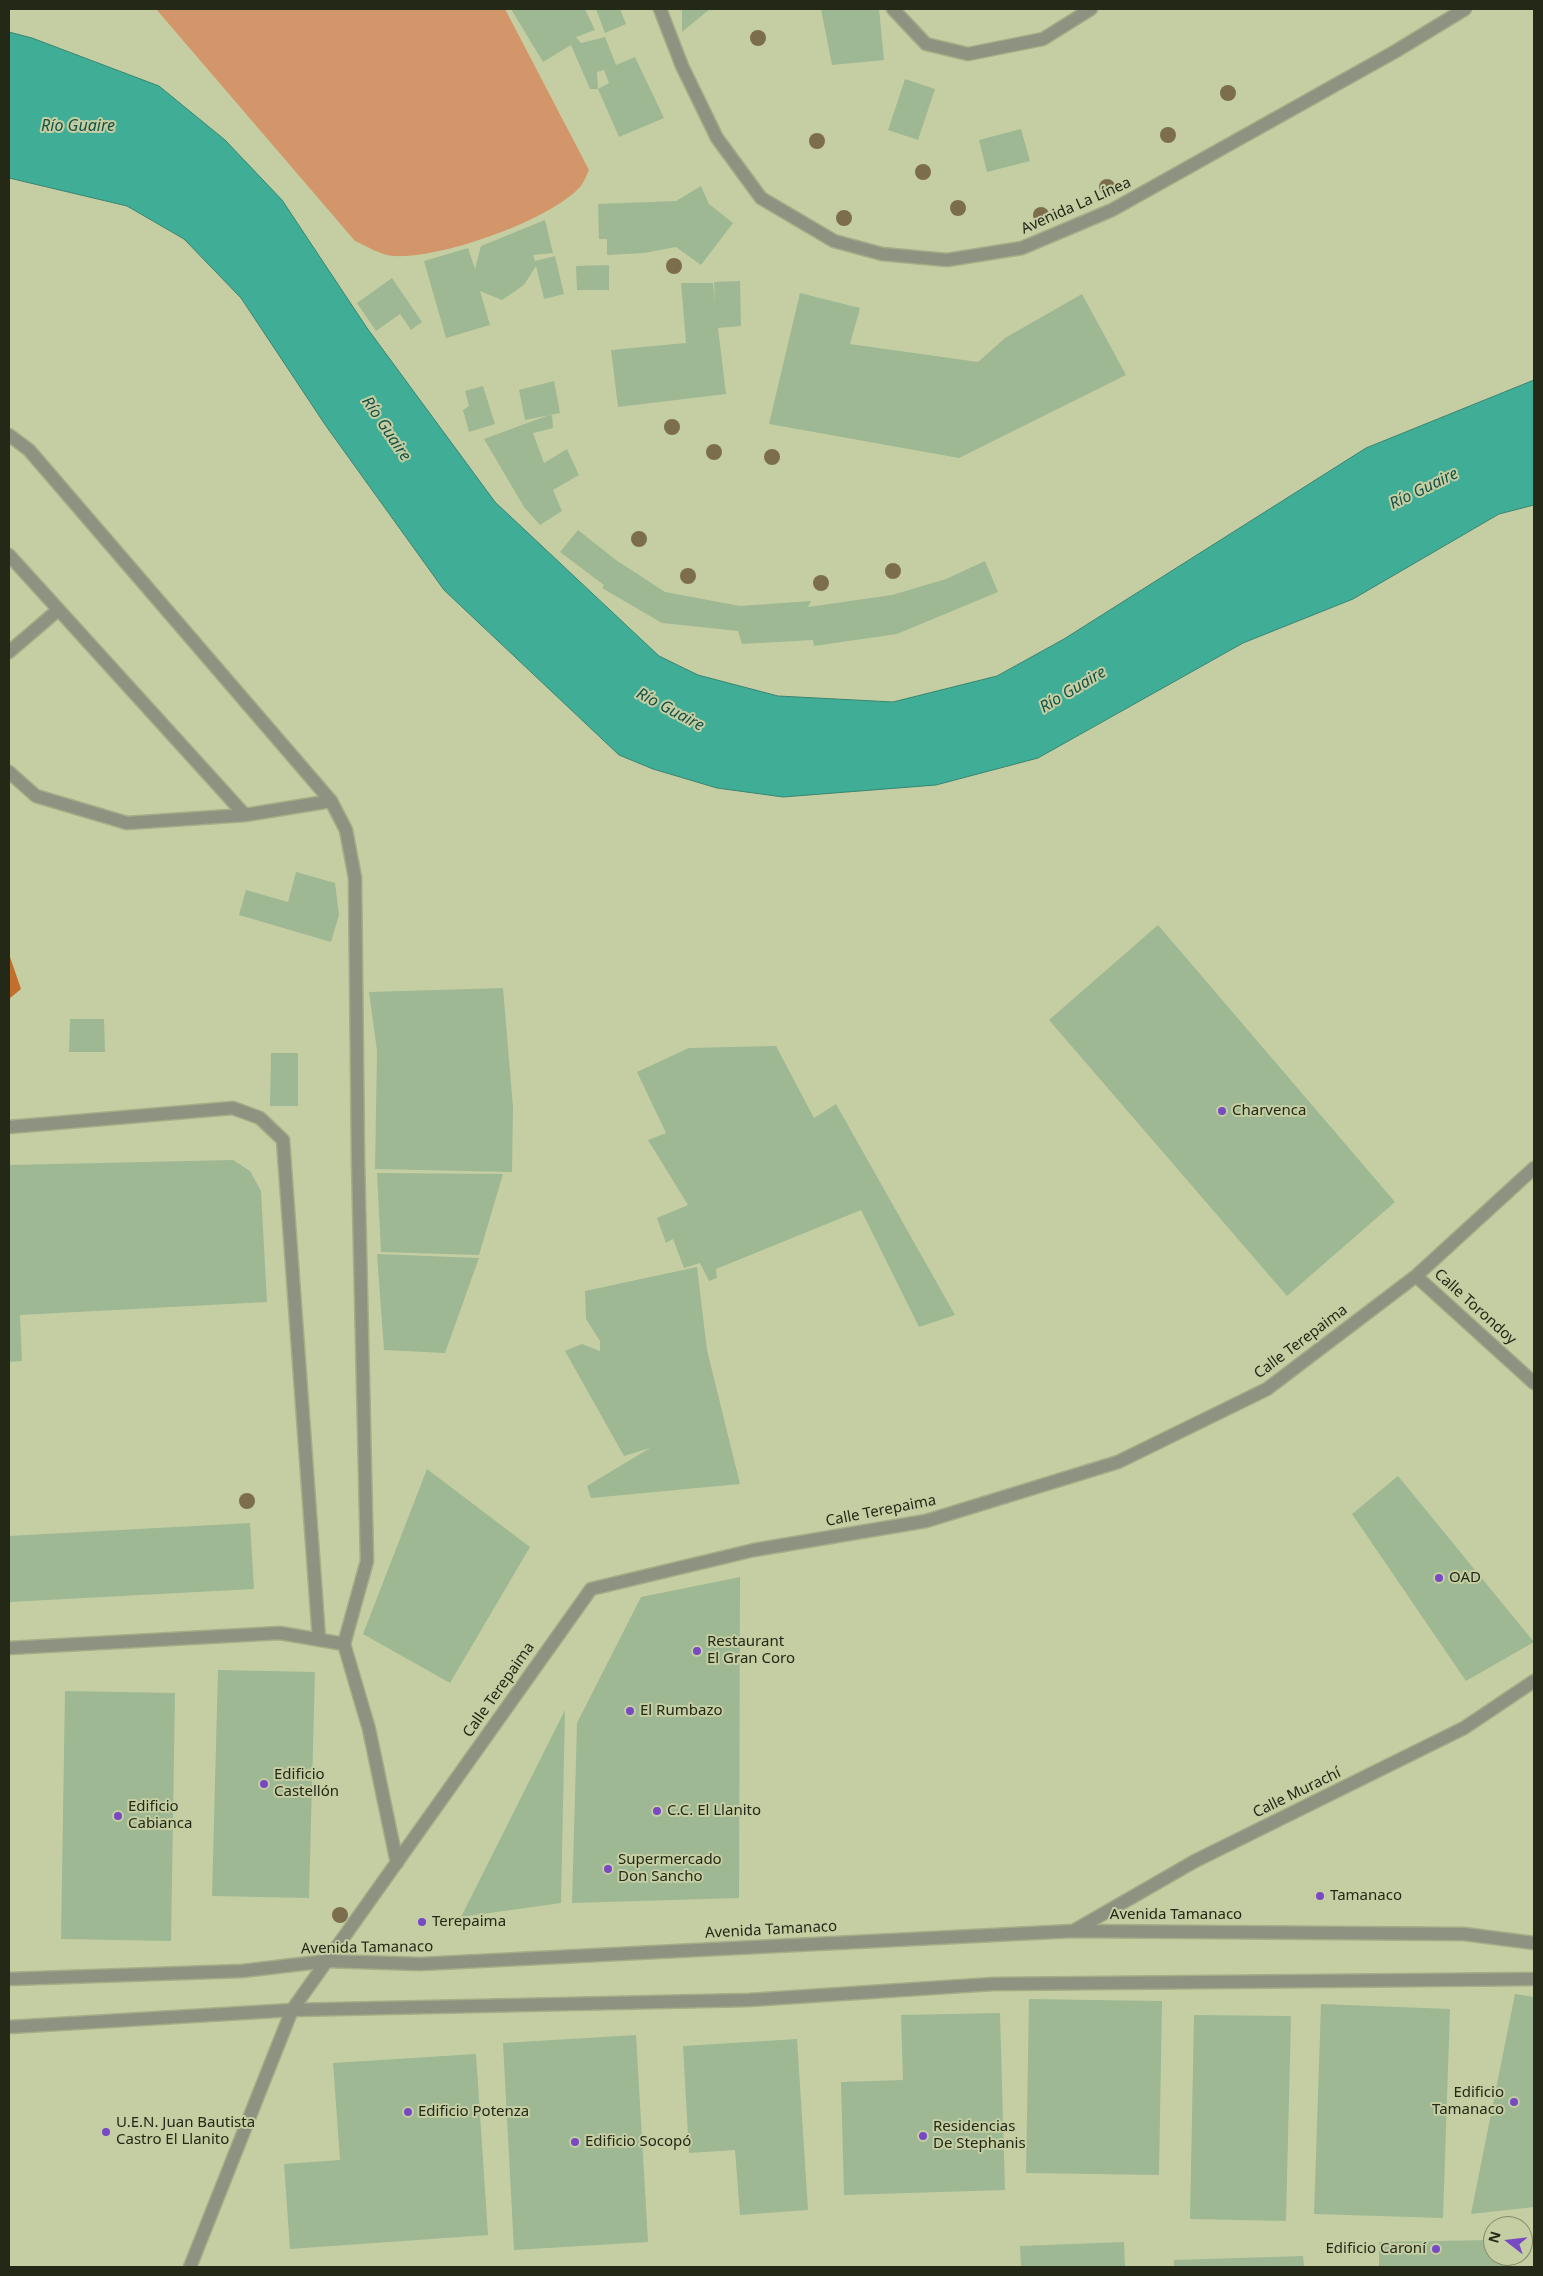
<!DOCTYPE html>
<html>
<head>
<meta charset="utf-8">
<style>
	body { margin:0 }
	#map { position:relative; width:1543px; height:2276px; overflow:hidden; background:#c5cea3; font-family:"Noto Sans",sans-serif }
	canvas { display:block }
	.frame { position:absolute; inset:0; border:10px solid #242817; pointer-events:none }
	.north { position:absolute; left:1483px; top:2216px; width:50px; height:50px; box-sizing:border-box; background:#c5cea3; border:1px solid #858c6b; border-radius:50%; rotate:286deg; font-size:14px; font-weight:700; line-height:20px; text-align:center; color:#242817 }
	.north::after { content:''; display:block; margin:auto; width:18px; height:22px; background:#7749c2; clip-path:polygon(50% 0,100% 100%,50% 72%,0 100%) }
</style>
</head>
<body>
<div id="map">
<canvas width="1543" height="2276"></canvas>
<div class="frame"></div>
<div class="north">N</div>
</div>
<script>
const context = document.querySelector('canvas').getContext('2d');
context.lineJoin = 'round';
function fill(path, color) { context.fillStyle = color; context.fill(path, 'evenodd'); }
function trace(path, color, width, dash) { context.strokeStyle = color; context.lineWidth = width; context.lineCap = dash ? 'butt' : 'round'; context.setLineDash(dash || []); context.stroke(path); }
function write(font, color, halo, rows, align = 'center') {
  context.font = font + ' "Noto Sans",sans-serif'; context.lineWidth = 4; context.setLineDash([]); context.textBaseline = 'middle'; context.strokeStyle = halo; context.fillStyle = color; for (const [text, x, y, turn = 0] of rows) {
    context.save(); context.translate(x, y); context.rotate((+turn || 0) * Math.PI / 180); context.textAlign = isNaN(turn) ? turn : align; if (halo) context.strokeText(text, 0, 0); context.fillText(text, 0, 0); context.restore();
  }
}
fill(new Path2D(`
	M 156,9 L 505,9 L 589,170 C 587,175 584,182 580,187 C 549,221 440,259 394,256 C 382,256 367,246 355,241 Z`), '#d3966a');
fill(new Path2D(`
	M 9,954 L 21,989 L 9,999 Z`), '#c0702b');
const water = new Path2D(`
	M 9,32 L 32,38 L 159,86 L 225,140 L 282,200 L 367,328 L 495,502 L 659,656 L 698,675 L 778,696 L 893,702 L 997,676 L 1064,639 L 1366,448 L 1534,380 L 1534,505 L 1499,514 L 1353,599 L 1243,643 L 1038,758 L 936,785 L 783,797 L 717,788 L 653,769 L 619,755 L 444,590 L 326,426 L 241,298 L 184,239 L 127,206 L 9,178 Z`);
fill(water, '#40ad97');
trace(water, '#388571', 1);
fill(new Path2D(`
	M 511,9 L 585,9 L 595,30 L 576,37 L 581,43 L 605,37 L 616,65 L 635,57 L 664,118 L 619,137 L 598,89 L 590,89 L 571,45 L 543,62 ZM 604,70 L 609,83 L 598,89 L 597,72 Z
	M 596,9 L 620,9 L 626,24 L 605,33 Z
	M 682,9 L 710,9 L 682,32 Z
	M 821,9 L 879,9 L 884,60 L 832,65 Z
	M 905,79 L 935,89 L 918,140 L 888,130 Z
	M 1021,129 L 1030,161 L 987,172 L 979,140 Z
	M 701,186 L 709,204 L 733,223 L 701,265 L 676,247 L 644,253 L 607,255 L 607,239 L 599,239 L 598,204 L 676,201 Z
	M 545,220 L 553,253 L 533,255 L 535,261 L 555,256 L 564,294 L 544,299 L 536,266 L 524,285 L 502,300 L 480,291 L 490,325 L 446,338 L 424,261 L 468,248 L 475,269 L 481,246 Z
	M 609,265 L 609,290 L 577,290 L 576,266 Z
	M 392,278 L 422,322 L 411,330 L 400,314 L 376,331 L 357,303 Z
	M 740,281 L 741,326 L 718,328 L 726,394 L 618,407 L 611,350 L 686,343 L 681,283 L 713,283 L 715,303 L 714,282 Z
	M 800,293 L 860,308 L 850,344 L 978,362 L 1005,338 L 1082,294 L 1126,375 L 959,458 L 769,424 Z
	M 554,381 L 560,413 L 525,420 L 519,390 Z
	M 483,386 L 495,424 L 469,432 L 463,410 L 469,406 L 465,391 Z
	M 552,414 L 553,428 L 533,433 L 544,463 L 567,449 L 579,475 L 553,490 L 562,511 L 540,525 L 524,507 L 484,439 Z
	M 578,530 L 616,560 L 665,592 L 740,606 L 811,601 L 808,607 L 892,595 L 946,579 L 985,561 L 998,592 L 897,634 L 814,646 L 813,640 L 742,644 L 738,631 L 662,623 L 602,588 L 604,585 L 560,552 Z
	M 296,872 L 335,883 L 339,915 L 331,942 L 239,915 L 246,890 L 288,902 Z
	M 1158,925 L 1395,1202 L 1287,1296 L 1049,1020 Z
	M 503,988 L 513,1107 L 512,1172 L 375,1169 L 377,1051 L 369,992 Z
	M 70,1019 L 104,1019 L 105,1052 L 69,1052 Z
	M 776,1046 L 814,1118 L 836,1104 L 955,1315 L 919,1327 L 861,1210 L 716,1269 L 717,1278 L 709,1281 L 700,1263 L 684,1268 L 673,1239 L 666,1243 L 657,1218 L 688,1205 L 648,1140 L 666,1133 L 637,1072 L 689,1048 Z
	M 271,1053 L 298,1053 L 298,1106 L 270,1106 Z
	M 233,1160 L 250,1171 L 261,1191 L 267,1302 L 20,1315 L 22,1361 L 9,1362 L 9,1165 Z
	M 377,1173 L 503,1174 L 479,1255 L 381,1252 Z
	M 377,1254 L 479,1258 L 445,1353 L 384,1350 Z
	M 697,1267 L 707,1350 L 740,1484 L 591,1498 L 587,1486 L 650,1448 L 624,1456 L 565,1351 L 582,1344 L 600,1351 L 600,1341 L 586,1319 L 585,1291 Z
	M 427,1469 L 530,1547 L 450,1683 L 363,1634 Z
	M 1398,1476 L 1534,1642 L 1466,1681 L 1352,1514 Z
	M 250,1523 L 254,1589 L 9,1602 L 9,1536 Z
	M 740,1577 L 739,1898 L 572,1903 L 577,1723 L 641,1597 Z
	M 218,1670 L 315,1672 L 309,1898 L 212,1896 Z
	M 65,1691 L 175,1693 L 171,1941 L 61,1939 Z
	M 565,1710 L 561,1903 L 461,1917 Z
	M 1515,1994 L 1534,1997 L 1534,2207 L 1471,2214 Z
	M 1029,1999 L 1162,2001 L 1159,2175 L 1026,2173 Z
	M 1321,2004 L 1450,2009 L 1443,2218 L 1314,2214 Z
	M 1000,2013 L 1005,2190 L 844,2195 L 841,2082 L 903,2080 L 901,2015 Z
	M 1194,2015 L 1291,2016 L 1286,2221 L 1190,2219 Z
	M 636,2035 L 648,2242 L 514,2250 L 503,2043 Z
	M 797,2039 L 808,2210 L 740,2215 L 735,2150 L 689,2153 L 683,2046 Z
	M 476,2054 L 488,2235 L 290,2249 L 284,2164 L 340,2160 L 333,2063 Z
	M 1493,2240 L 1493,2256 L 1510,2256 L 1511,2267 L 1379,2267 L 1379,2242 Z
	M 1124,2242 L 1125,2267 L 1021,2267 L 1020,2246 Z
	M 1303,2256 L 1304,2267 L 1174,2267 L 1174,2260 Z`), '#9eb894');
const lane = new Path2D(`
	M 9,555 L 245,815
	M 9,652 L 58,610
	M 9,772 L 36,796 L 127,823 L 245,815 L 331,801`);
const street = new Path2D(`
	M 660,9 L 682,66 L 717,138 L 761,198 L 834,241 L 882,254 L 947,260 L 1022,248 L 1112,210 L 1396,51 L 1465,9
	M 893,9 L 926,44 L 968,54 L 1043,39 L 1091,9
	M 9,435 L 29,450 L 331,801 L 346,830 L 355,878 L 358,1159 L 367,1561 L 344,1644 L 369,1729 L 397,1863
	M 9,1127 L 233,1108 L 260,1118 L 283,1140 L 319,1639
	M 1416,1276 L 1534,1383
	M 9,1648 L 280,1633 L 344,1644
	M 1075,1930 L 1195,1861 L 1464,1728 L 1534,1681
	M 9,1979 L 242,1971 L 327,1961 L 420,1964 L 1073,1931 L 1464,1934 L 1534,1943
	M 9,2027 L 292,2010 L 749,2000 L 993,1984 L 1534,1979
	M 190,2267 L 292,2010 L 591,1589 L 754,1550 L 926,1521 L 1118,1462 L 1267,1389 L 1416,1276 L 1534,1168`);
trace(lane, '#a5ad87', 15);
trace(street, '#a5ad87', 15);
trace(lane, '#8e9280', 12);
trace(street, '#8e9280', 12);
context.fillStyle = '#7c6e4c';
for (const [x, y] of [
	[758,38],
	[1228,93],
	[1168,135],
	[817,141],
	[923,172],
	[1107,187],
	[958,208],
	[1041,215],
	[844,218],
	[674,266],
	[672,427],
	[714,452],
	[772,457],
	[639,539],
	[893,571],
	[688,576],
	[821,583],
	[247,1501],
	[340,1915]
]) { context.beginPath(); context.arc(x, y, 8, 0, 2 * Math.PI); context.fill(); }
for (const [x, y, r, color] of [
	[1222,1111,5,"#7749c2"],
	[1439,1578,5,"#7749c2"],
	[697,1651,5,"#7749c2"],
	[630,1711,5,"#7749c2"],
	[264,1784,5,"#7749c2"],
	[657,1811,5,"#7749c2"],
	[118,1816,5,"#7749c2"],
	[608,1869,5,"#7749c2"],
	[1320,1896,5,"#7749c2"],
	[422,1922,5,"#7749c2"],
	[1514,2102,5,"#7749c2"],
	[408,2112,5,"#7749c2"],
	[106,2132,5,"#7749c2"],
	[923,2136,5,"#7749c2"],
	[575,2142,5,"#7749c2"],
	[1436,2249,5,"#7749c2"]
]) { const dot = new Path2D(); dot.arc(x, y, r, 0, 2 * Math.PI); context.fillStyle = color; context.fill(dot); trace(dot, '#c5cea3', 2); }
write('15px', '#242817', '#c5cea3', [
	["Avenida La Línea",1076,206,-24],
	["Calle Torondoy",1475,1307,42],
	["Calle Terepaima",1301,1342,-37],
	["Calle Terepaima",881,1511,-11],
	["Calle Terepaima",499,1690,-55],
	["Calle Murachí",1297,1793,-26],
	["Avenida Tamanaco",1176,1915],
	["Avenida Tamanaco",771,1930,-3],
	["Avenida Tamanaco",367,1948,-1]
]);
write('15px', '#242817', '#c5cea3', [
	["Charvenca",1232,1111],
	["OAD",1449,1578],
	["Restaurant",707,1642],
	["El Gran Coro",707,1659],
	["El Rumbazo",640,1711],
	["Edificio",274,1775],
	["Castellón",274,1792],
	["Edificio",128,1807],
	["Cabianca",128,1824],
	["C.C. El Llanito",667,1811],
	["Supermercado",618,1860],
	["Don Sancho",618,1877],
	["Tamanaco",1330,1896],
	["Terepaima",432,1922],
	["Edificio",1504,2093,"right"],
	["Tamanaco",1504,2110,"right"],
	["Edificio Potenza",418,2112],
	["U.E.N. Juan Bautista",116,2123],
	["Castro El Llanito",116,2140],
	["Residencias",933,2127],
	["De Stephanis",933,2144],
	["Edificio Socopó",585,2142],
	["Edificio Caroní",1426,2249,"right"]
], 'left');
write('italic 16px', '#145145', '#c5cea3', [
	["Río Guaire",78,126],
	["Río Guaire",386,429,56],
	["Río Guaire",1424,489,-26],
	["Río Guaire",1073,690,-31],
	["Río Guaire",670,710,28]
]);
</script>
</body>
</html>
